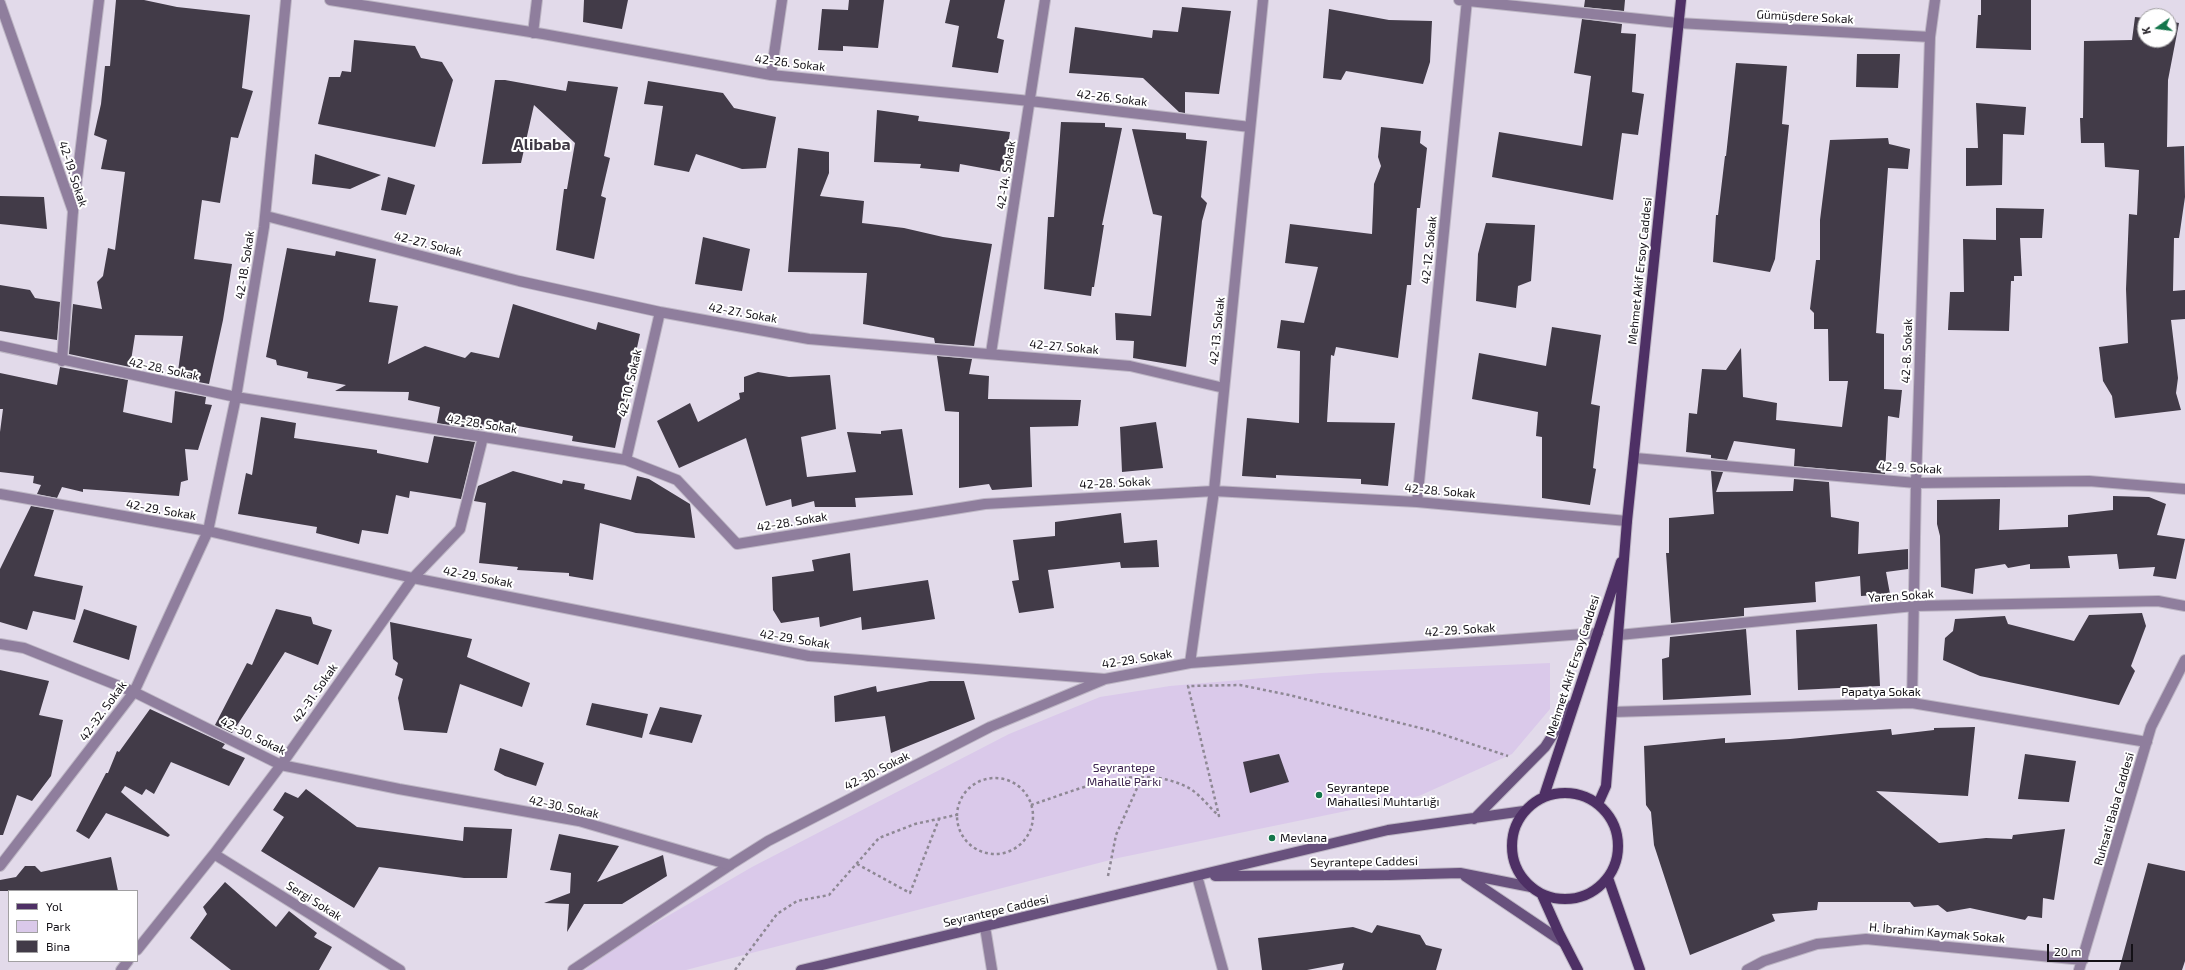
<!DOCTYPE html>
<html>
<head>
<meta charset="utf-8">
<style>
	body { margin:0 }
	#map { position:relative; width:2185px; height:970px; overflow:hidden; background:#e2daea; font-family:"Exo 2",sans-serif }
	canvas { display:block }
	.legend { position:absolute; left:8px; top:890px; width:130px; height:72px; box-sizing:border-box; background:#fff; border:1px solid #a1a0a2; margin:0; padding:5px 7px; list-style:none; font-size:12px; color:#141117 }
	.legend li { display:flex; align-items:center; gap:8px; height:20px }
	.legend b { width:20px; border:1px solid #a1a0a2 }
	.north { position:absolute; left:2137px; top:8px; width:40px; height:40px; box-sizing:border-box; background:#fff; border:1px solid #a1a0a2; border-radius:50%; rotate:256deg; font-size:11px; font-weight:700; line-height:16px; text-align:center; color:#141117 }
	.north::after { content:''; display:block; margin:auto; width:14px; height:18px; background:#14754b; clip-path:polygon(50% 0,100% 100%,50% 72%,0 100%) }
	.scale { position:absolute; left:2047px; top:944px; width:86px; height:18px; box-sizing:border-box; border:2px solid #141117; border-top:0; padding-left:5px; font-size:12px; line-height:14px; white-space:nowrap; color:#141117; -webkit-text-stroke:3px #fff; paint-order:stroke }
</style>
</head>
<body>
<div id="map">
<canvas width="2185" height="970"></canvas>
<ul class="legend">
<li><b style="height:5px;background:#4e3065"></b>Yol</li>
<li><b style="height:11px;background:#dac9ea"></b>Park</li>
<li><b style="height:11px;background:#423b48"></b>Bina</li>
</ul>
<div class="north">K</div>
<div class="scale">20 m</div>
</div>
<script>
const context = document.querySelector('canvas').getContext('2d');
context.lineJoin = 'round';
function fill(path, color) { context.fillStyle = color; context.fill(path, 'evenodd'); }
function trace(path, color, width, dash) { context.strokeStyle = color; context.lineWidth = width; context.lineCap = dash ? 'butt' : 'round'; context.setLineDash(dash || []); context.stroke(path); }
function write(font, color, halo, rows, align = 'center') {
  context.font = font + ' "Exo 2",sans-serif'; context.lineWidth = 4; context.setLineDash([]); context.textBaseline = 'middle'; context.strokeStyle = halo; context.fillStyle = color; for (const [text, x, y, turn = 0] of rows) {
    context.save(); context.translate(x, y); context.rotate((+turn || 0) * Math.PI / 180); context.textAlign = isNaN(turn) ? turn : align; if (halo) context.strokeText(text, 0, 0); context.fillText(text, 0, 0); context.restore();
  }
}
fill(new Path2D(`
	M 1550,663 L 1550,709 L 1512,754 L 1419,796 L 1118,858 L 686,970 L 585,970 L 623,942 L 752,867 L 1009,734 L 1100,697 L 1170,686 L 1321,673 Z`), '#dac9ea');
fill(new Path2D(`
	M 116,0 L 144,0 L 177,7 L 250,15 L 242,88 L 253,91 L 238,138 L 231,137 L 220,203 L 202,200 L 194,259 L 232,264 L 223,320 L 209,384 L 177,378 L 183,336 L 135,335 L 130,367 L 69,354 L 73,304 L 102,309 L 97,282 L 103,276 L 108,248 L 115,250 L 125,172 L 101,169 L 107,140 L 94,135 L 101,104 L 105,66 L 110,66 Z
	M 584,0 L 628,0 L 622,29 L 583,22 Z
	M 849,0 L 884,0 L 878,48 L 843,46 L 843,51 L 818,50 L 822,9 L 848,10 Z
	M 950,0 L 1005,0 L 997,38 L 1004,40 L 998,73 L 952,67 L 959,26 L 945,23 Z
	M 1585,0 L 1625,0 L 1624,11 L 1584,7 Z
	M 1981,0 L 2031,0 L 2031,50 L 1976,48 L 1978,15 L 1981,15 Z
	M 1182,7 L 1231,11 L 1219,94 L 1185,92 L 1185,113 L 1179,112 L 1143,78 L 1069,73 L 1075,27 L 1152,38 L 1153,30 L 1178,32 Z
	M 1329,9 L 1389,20 L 1432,21 L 1430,62 L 1423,84 L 1346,71 L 1341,80 L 1323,78 Z
	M 2135,17 L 2145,18 L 2145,40 L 2169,40 L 2169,21 L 2179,23 L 2168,80 L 2167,147 L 2184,146 L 2185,197 L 2179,238 L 2174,238 L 2173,291 L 2185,290 L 2185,319 L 2171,320 L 2178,378 L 2176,393 L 2181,410 L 2115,418 L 2112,396 L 2103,381 L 2099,347 L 2128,343 L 2126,289 L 2129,214 L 2137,215 L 2139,170 L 2105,167 L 2104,143 L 2081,143 L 2080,118 L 2083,118 L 2084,41 L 2132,40 Z
	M 1582,19 L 1622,24 L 1621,33 L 1636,34 L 1632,92 L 1644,94 L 1638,135 L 1622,133 L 1613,200 L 1492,177 L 1499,132 L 1582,146 L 1591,76 L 1574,73 Z
	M 354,40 L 415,46 L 421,58 L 442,62 L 453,80 L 435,147 L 318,124 L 329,77 L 340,77 L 342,71 L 351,72 Z
	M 1857,54 L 1900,54 L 1898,88 L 1856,87 Z
	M 1736,63 L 1787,66 L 1782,124 L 1789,125 L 1775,259 L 1770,272 L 1713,262 L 1716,215 L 1718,215 L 1725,156 L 1726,156 Z
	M 495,80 L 505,80 L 566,91 L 568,81 L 618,87 L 604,156 L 610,158 L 601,196 L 606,198 L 594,259 L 556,250 L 564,189 L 567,189 L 575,143 L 534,105 L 521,163 L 482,164 Z
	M 648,81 L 723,93 L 734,108 L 776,117 L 766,168 L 742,169 L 696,154 L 689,172 L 654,165 L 663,106 L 644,104 Z
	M 1976,103 L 2026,107 L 2024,135 L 2003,134 L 2002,185 L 1966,186 L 1966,148 L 1978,148 Z
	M 877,110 L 919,116 L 918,121 L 1010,132 L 1004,172 L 960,164 L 959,172 L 920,168 L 921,164 L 874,162 Z
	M 1061,122 L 1105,123 L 1105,127 L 1122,128 L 1102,225 L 1104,225 L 1094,287 L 1092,287 L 1091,296 L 1044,289 L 1048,217 L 1054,217 Z
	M 1381,127 L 1421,131 L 1420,143 L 1427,148 L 1420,208 L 1417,208 L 1411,285 L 1407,285 L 1398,358 L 1336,347 L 1334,356 L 1331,355 L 1327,422 L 1395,423 L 1388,486 L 1361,484 L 1361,479 L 1276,475 L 1276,478 L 1242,476 L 1247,418 L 1299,423 L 1300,351 L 1277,348 L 1281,320 L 1304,323 L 1318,267 L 1285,263 L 1290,224 L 1372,234 L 1374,184 L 1381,166 L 1378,157 Z
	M 1132,129 L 1186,133 L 1186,139 L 1207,141 L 1201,197 L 1207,203 L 1202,221 L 1186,367 L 1133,358 L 1134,341 L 1116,340 L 1115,313 L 1151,316 L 1162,216 L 1153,214 Z
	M 1888,138 L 1889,144 L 1910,149 L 1908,169 L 1888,168 L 1876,333 L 1884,334 L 1884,389 L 1902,390 L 1899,418 L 1888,416 L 1885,474 L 1794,466 L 1795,449 L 1734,441 L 1727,460 L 1711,458 L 1711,455 L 1686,452 L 1689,413 L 1697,414 L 1702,369 L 1726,370 L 1741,348 L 1743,397 L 1777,403 L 1776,420 L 1842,427 L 1848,381 L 1829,381 L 1828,329 L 1814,329 L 1814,313 L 1810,309 L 1816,260 L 1820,260 L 1820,220 L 1830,140 Z
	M 798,148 L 829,152 L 829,173 L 820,196 L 864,201 L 862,223 L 904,228 L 943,237 L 992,244 L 974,346 L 935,343 L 934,338 L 863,324 L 867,273 L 788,272 Z
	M 315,154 L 381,175 L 350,189 L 312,184 Z
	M 388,177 L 415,185 L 406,215 L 381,210 Z
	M 0,196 L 44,197 L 47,229 L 0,224 Z
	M 1996,208 L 2044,209 L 2042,238 L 2020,238 L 2022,276 L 2014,276 L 2014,281 L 2011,281 L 2009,331 L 1948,330 L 1950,292 L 1964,292 L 1963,239 L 1996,240 Z
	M 1486,223 L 1535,225 L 1531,281 L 1518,286 L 1516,308 L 1476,301 L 1478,254 Z
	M 703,237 L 750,249 L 742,291 L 695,284 Z
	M 287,248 L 335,256 L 336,251 L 376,259 L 369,302 L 398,306 L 388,364 L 425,346 L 465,358 L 471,352 L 499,358 L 513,304 L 596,330 L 598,322 L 640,334 L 615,448 L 572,441 L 573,436 L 485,420 L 482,430 L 437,423 L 440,407 L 408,400 L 409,392 L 335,391 L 346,385 L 307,378 L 308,372 L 277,365 L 276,360 L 266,357 Z
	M 0,285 L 30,290 L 35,298 L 60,302 L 57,340 L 0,331 Z
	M 1552,327 L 1601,335 L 1591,404 L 1600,406 L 1593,468 L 1596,469 L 1590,505 L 1542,498 L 1542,437 L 1536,436 L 1538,412 L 1472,399 L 1479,353 L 1546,366 Z
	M 937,356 L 972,359 L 969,374 L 989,376 L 988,399 L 1081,400 L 1078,426 L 1030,427 L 1032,487 L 992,490 L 989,484 L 959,488 L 959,412 L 945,411 Z
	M 60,367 L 128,380 L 123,412 L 172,423 L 175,391 L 206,397 L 205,404 L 212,405 L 198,450 L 185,449 L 188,480 L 181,482 L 179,496 L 83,489 L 83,492 L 62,487 L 57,498 L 37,494 L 41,485 L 33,483 L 34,476 L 0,472 L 0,432 L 3,409 L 0,409 L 0,373 L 57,385 Z
	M 758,372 L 789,377 L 830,375 L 836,429 L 801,437 L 807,477 L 856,472 L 847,432 L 881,434 L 881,431 L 902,429 L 913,495 L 855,498 L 856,507 L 815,507 L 814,501 L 792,507 L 791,499 L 766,506 L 746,438 L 679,468 L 657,421 L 690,403 L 698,422 L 740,399 L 739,393 L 744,392 L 744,377 Z
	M 261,417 L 296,423 L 294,438 L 377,450 L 377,453 L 428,463 L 434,436 L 475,442 L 461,499 L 410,491 L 409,498 L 396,495 L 388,534 L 362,530 L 359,544 L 316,533 L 317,527 L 238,514 L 246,473 L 252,475 Z
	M 1156,422 L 1163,468 L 1122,472 L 1120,427 Z
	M 513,471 L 562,484 L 563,480 L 585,484 L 584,489 L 631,500 L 637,476 L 649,479 L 690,504 L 695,538 L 636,533 L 600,523 L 593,580 L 569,576 L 569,573 L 517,570 L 518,567 L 479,563 L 486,503 L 474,501 L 478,486 Z
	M 1711,471 L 1723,472 L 1716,492 L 1793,491 L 1794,479 L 1829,482 L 1831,517 L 1859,522 L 1858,554 L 1908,549 L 1908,569 L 1886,572 L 1890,594 L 1861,596 L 1860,576 L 1815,582 L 1816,602 L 1744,608 L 1744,616 L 1671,623 L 1666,553 L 1669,553 L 1669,518 L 1714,514 Z
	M 2113,496 L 2149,497 L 2166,504 L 2157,535 L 2185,539 L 2176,579 L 2153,576 L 2155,567 L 2119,569 L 2117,554 L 2068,556 L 2070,568 L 2030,569 L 2030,564 L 2008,568 L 2005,564 L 1975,569 L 1973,594 L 1941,587 L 1940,536 L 1937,524 L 1937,500 L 2000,499 L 1999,530 L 2068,527 L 2068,515 L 2113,510 Z
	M 31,506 L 54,510 L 34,576 L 83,586 L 75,620 L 33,611 L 27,630 L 0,622 L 0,569 Z
	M 1121,513 L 1124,543 L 1157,540 L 1159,567 L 1121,568 L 1120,562 L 1048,570 L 1054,608 L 1019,613 L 1012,581 L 1019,580 L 1013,540 L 1055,536 L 1055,522 Z
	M 850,553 L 853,591 L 928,580 L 935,619 L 862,630 L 861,617 L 820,627 L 819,617 L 781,623 L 773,610 L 772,577 L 814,571 L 812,560 Z
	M 84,609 L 137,626 L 129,660 L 73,642 Z
	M 276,609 L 311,617 L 313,624 L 332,630 L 318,665 L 285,652 L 232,733 L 215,725 L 247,663 L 252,665 Z
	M 2142,613 L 2146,626 L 2131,666 L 2135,671 L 2119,705 L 1980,676 L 1943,660 L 1945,638 L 1953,631 L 1955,619 L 2005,616 L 2008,624 L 2074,641 L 2089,615 Z
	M 390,622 L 472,639 L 467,657 L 530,683 L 522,707 L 460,684 L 447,733 L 404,730 L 398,698 L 403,679 L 395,675 L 398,663 L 393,659 Z
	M 1877,624 L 1880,686 L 1798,690 L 1796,630 Z
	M 1746,629 L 1751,695 L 1663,700 L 1662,659 L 1669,657 L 1670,637 Z
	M 0,670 L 49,681 L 39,715 L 63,720 L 51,776 L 32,801 L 17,795 L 3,835 L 0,835 Z
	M 930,681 L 964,681 L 975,719 L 891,753 L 885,716 L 835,722 L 834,696 L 876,686 L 877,692 Z
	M 592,703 L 648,714 L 642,738 L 586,725 Z
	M 660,707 L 702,715 L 692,743 L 649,734 Z
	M 150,709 L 225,744 L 222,748 L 245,758 L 229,786 L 171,762 L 154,794 L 146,789 L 142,795 L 125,786 L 121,792 L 170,835 L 168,837 L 106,813 L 89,839 L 76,831 L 106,773 L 108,773 L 117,751 L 119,752 Z
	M 1975,727 L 1968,796 L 1876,791 L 1939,843 L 1986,838 L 2012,839 L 2013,835 L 2065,829 L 2054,900 L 2043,898 L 2042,918 L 2028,916 L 2025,920 L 1970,908 L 1947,912 L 1938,905 L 1914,907 L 1910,902 L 1818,902 L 1817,910 L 1772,914 L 1775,921 L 1690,955 L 1654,845 L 1651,812 L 1646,805 L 1644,746 L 1725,738 L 1725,743 L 1790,739 L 1891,729 L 1892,735 L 1934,730 L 1934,728 Z
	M 500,748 L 544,763 L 536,786 L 505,776 L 494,770 Z
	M 1279,754 L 1289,782 L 1250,793 L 1243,762 Z
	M 2025,754 L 2076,761 L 2069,802 L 2018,799 Z
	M 306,789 L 357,827 L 463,841 L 464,827 L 512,829 L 507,878 L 464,878 L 379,867 L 354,908 L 261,851 L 284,817 L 273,810 L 285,792 L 298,798 Z
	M 559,834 L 619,846 L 597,882 L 663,855 L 667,876 L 622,904 L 584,904 L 567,932 L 569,904 L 544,903 L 570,893 L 571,873 L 550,870 Z
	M 111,857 L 118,891 L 0,891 L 0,880 L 16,877 L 25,866 L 35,866 L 41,872 Z
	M 2148,863 L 2185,871 L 2185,961 L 2182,970 L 2119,970 Z
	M 225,882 L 276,927 L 289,911 L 317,933 L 314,937 L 332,947 L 319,970 L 231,970 L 190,938 L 207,914 L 203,907 Z
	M 1377,925 L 1420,935 L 1426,945 L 1442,949 L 1436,970 L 1342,970 L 1344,963 L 1307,970 L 1262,970 L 1258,938 L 1353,927 L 1372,933 Z`), '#423b48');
const lane = new Path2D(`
	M 73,211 L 99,0
	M 573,970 L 730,865`);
const street = new Path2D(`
	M 330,0 L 543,34 L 771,75 L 1030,101 L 1250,127
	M 1459,0 L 1678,23 L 1930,37
	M 0,3 L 73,211 L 62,361
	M 533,33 L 537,0
	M 771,75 L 782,0
	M 266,216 L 519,281 L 660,312 L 809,339 L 1130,366 L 1224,388
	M 0,346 L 236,397 L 626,460 L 677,480 L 737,544 L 985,504 L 1214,491 L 1417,502 L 1627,521
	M 991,353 L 1045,0
	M 1635,458 L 1916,483 L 2089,481 L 2185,489
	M 626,460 L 660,312
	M 0,494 L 208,531 L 413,578 L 809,656 L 1105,679 L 1190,663 L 1598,633
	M 1417,502 L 1467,0
	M 1619,635 L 1914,606 L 2158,601 L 2185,606
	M 0,644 L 24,648 L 134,692 L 281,765 L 399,789 L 579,821 L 730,865 L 768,841 L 990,727 L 1103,680
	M 1190,663 L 1214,491 L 1263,0
	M 1912,703 L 1916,483 L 1930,37 L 1935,0
	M 1612,712 L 1912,703 L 2147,742
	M 214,854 L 400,970
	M 0,866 L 134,692 L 208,531 L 236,397 L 264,227 L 286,0
	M 1197,876 L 1223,970
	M 985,927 L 992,970
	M 137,950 L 214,854 L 281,765 L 413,578 L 460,529 L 483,437
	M 121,970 L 128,961
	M 1747,970 L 1764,961 L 1817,944 L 1866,939 L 2083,960
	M 2079,970 L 2151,727 L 2185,660`);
const secondary = new Path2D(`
	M 1474,819 L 1545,747 L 1572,705
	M 1215,876 L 1389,875 L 1460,873 L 1531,887
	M 1465,876 L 1563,942
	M 801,970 L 1388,830 L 1524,811`);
const primary = new Path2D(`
	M1512 846a53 53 0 1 1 106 0a53 53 0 1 1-106 0Z
	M 1544,796 L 1621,562
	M 1598,804 L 1606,786 L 1627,521 L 1681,0
	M 1608,878 L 1640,970
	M 1542,895 L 1559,933 L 1578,970`);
trace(lane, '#bdb6c4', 12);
trace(street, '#bdb6c4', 12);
trace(secondary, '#bdb6c4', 12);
trace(primary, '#bdb6c4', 12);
trace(new Path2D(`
	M957 816a38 38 0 1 1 76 0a38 38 0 1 1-76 0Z
	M 1031,805 C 1080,789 1137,762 1187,787 C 1199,793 1209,807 1219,816 L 1188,686 L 1240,685 L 1289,695 L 1432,731 L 1508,756
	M 857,864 L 910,893 L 939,819
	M 1108,876 L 1116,835 L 1142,777
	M 735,970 L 777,914 L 797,901 L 829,895 L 879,838 L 915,824 L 956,815`), '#8e8894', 2.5, [3, 3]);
trace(lane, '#8f7e9d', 10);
trace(street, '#8f7e9d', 10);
trace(secondary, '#68517d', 10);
trace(primary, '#4e3065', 10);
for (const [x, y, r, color] of [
	[1319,795,4,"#14754b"],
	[1272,838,4,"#14754b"]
]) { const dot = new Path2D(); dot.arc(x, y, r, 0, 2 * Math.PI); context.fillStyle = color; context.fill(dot); trace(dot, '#fff', 1.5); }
write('12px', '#141117', '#fff', [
	["Gümüşdere Sokak",1805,17,3],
	["42-26. Sokak",790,63,7],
	["42-26. Sokak",1112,98,7],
	["42-19. Sokak",73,174,72],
	["42-14. Sokak",1006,175,-81],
	["42-27. Sokak",428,244,14],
	["42-12. Sokak",1429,250,-84],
	["42-18. Sokak",245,265,-81],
	["Mehmet Akif Ersoy Caddesi",1640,271,-84],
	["42-27. Sokak",743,313,10],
	["42-13. Sokak",1217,331,-84],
	["42-27. Sokak",1064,347,5],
	["42-8. Sokak",1907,351,-88],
	["42-28. Sokak",164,369,12],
	["42-10. Sokak",630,383,-77],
	["42-28. Sokak",482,424,9],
	["42-9. Sokak",1910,468,3],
	["42-28. Sokak",1115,483,-3],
	["42-28. Sokak",1440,491,5],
	["42-29. Sokak",161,510,10],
	["42-28. Sokak",792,522,-9],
	["42-29. Sokak",478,577,11],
	["Yaren Sokak",1901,596,-4],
	["42-29. Sokak",1460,630,-4],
	["42-29. Sokak",795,639,9],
	["42-29. Sokak",1137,659,-9],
	["Mehmet Akif Ersoy Caddesi",1573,666,-72],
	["Papatya Sokak",1881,692],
	["42-31. Sokak",315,693,-55],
	["42-32. Sokak",103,711,-54],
	["42-30. Sokak",253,736,26],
	["42-30. Sokak",877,771,-27],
	["42-30. Sokak",564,807,12],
	["Ruhsati Baba Caddesi",2114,809,-74],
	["Seyrantepe Caddesi",1364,862,-1],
	["Sergi Sokak",314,901,32],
	["Seyrantepe Caddesi",996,911,-13],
	["H. İbrahim Kaymak Sokak",1937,933,5]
]);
write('12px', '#3d2450', '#fff', [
	["Seyrantepe",1124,768],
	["Mahalle Parkı",1124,782]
]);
write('12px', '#141117', '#fff', [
	["Seyrantepe",1327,788],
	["Mahallesi Muhtarlığı",1327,802],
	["Mevlana",1280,838]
], 'left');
write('bold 16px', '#3d3743', '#fff', [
	["Alibaba",542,145]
]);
</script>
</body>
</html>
